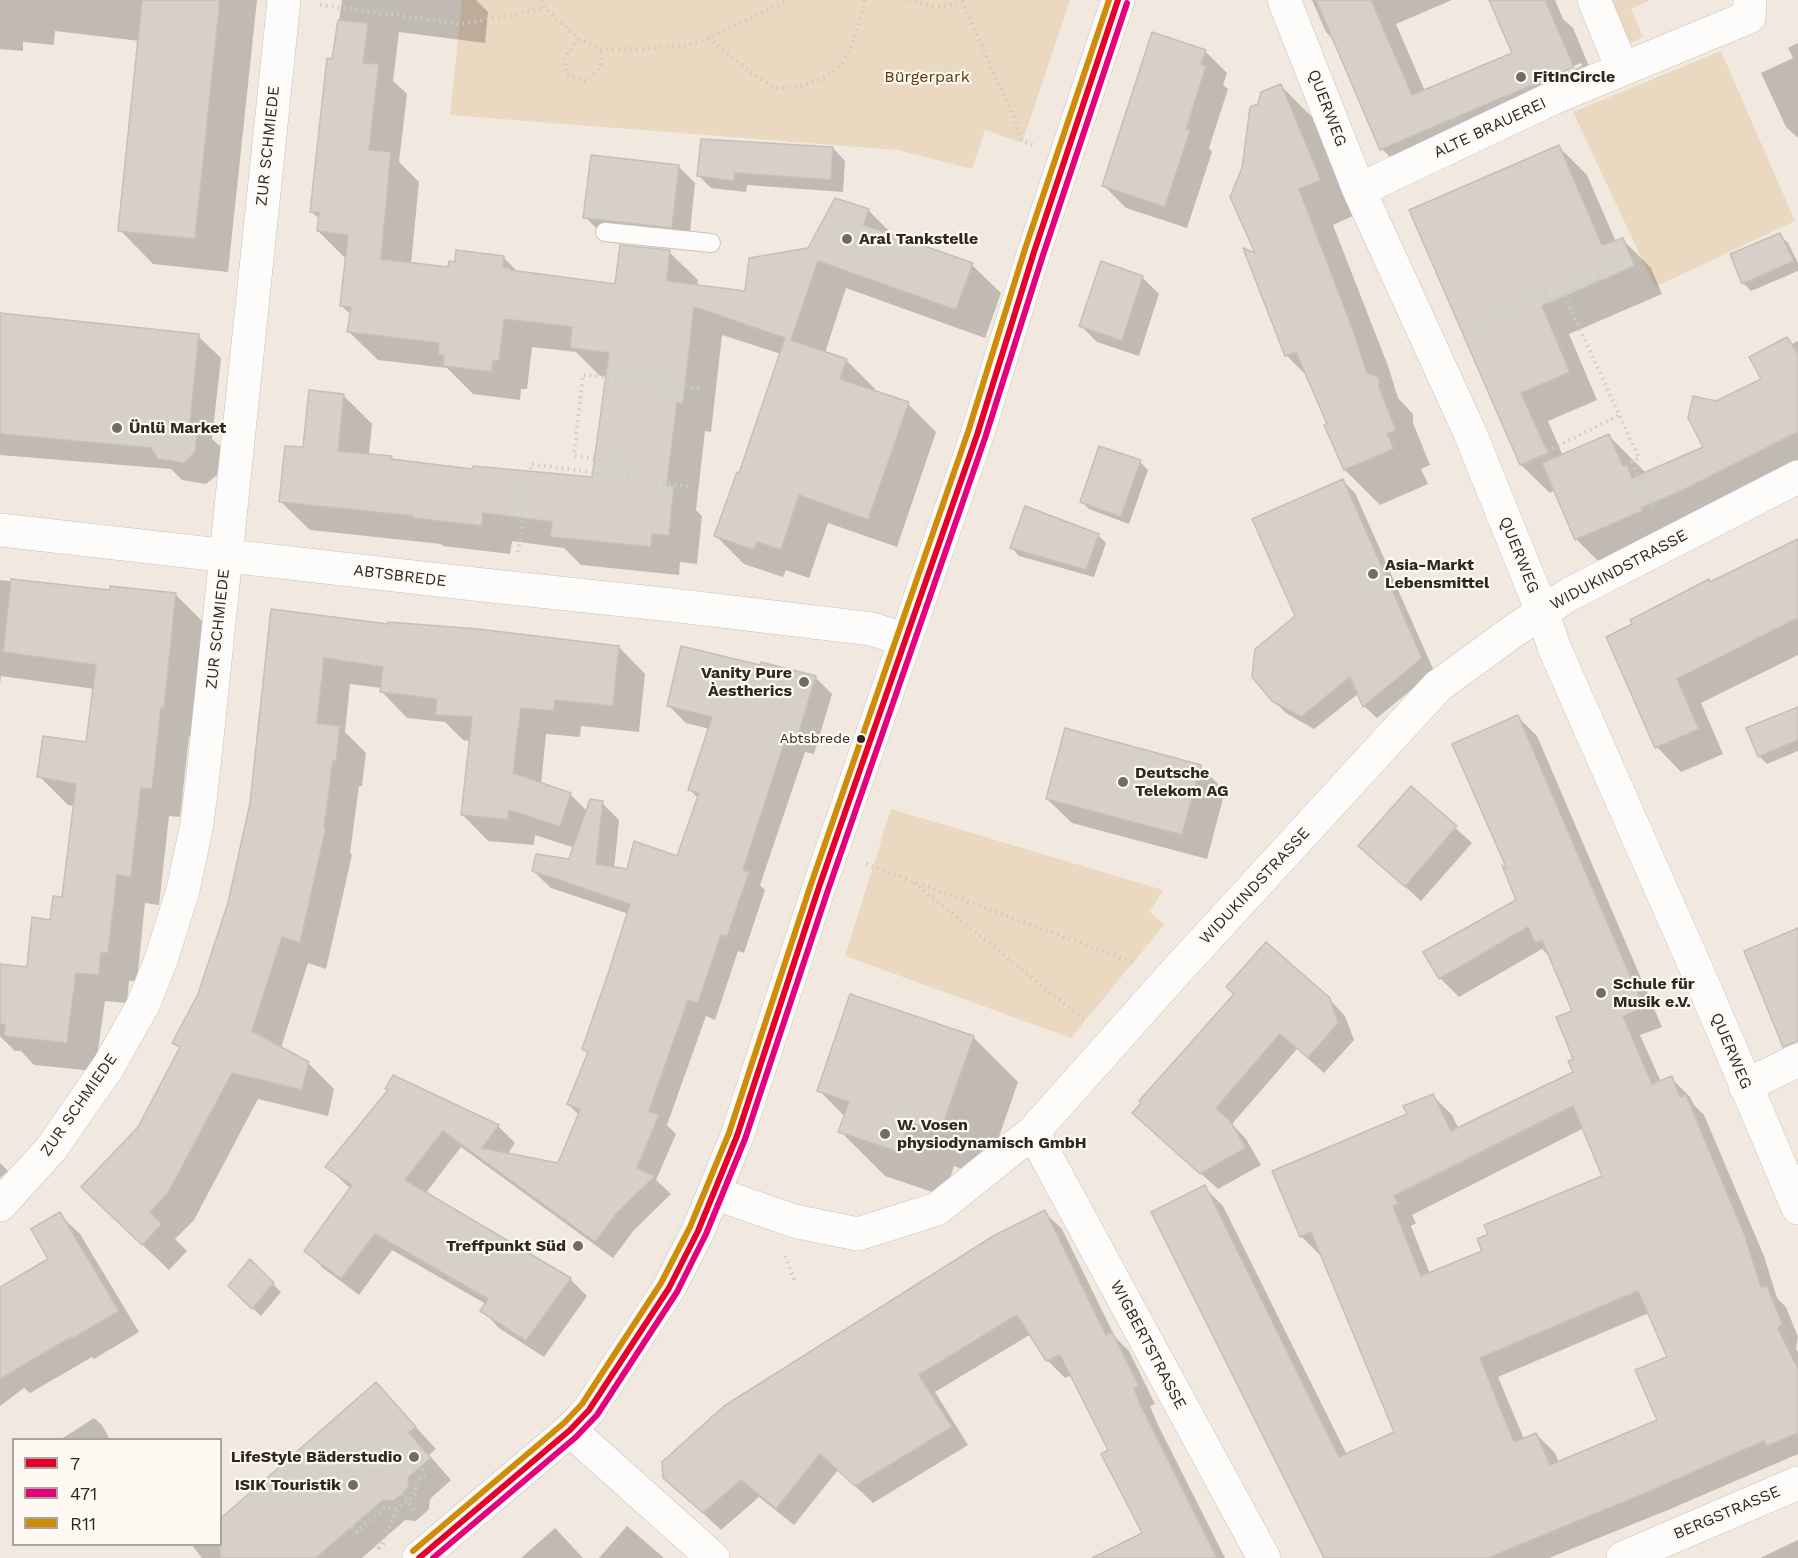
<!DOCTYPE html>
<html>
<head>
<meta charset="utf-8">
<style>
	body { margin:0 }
	#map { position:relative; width:1798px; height:1558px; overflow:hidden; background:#f1e9df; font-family:"Work Sans",sans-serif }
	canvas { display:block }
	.legend { position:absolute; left:12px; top:1438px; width:210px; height:108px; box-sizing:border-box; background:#fef9f2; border:2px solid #aaa59e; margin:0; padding:8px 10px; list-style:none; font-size:18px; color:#2d2821 }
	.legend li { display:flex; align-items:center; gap:12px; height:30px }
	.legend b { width:30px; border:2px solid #aaa59e }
</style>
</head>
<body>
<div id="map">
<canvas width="1798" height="1558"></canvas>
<ul class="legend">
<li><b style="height:8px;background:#e4002b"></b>7</li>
<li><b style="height:8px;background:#e5007d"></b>471</li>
<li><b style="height:8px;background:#cf8d07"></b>R11</li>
</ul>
</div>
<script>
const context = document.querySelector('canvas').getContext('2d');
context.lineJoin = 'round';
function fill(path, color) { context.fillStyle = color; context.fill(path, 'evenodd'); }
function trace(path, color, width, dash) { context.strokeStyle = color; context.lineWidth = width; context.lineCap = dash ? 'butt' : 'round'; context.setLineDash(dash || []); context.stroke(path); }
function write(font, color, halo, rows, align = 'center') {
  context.font = font + ' "Work Sans",sans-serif'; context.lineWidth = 4.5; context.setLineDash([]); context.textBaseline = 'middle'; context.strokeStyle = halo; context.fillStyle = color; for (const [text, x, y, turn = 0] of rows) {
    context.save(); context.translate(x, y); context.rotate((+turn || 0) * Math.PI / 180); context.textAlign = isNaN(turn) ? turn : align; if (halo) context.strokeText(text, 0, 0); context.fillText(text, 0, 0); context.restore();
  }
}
fill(new Path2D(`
	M 462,0 L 1070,0 L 1022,143 L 985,130 L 972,169 L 898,150 L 450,115 Z
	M 1608,0 L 1651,0 L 1631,9 L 1643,37 L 1626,45 Z
	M 1721,51 L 1795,221 L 1655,287 L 1573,112 Z
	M 891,809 L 1163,890 L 1150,912 L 1164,925 L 1071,1038 L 845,956 Z`), '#ebd8c0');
fill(new Path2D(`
	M 0,0 L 257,0 L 228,272 L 153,264 L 120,230 L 140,41 L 55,31 L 54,45 L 23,42 L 23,51 L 0,49 Z
	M 342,0 L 476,0 L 488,12 L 485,43 L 399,32 L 393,81 L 407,94 L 399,162 L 419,182 L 411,264 L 449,269 L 504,258 L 519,273 L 616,285 L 669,252 L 698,280 L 697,287 L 747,293 L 868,210 L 896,238 L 972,265 L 1001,293 L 985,338 L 846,288 L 825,353 L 846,360 L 875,389 L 874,392 L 908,404 L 936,432 L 897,547 L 828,523 L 809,578 L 786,570 L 783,577 L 744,564 L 715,535 L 740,474 L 781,354 L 722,335 L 711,432 L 705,431 L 696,510 L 702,516 L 697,564 L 680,562 L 679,575 L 581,565 L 564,548 L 512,541 L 510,554 L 443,546 L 441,544 L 310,530 L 281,502 L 304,449 L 343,395 L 372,424 L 369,455 L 391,457 L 394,460 L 474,470 L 593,479 L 607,377 L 600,376 L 576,352 L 532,347 L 527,389 L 521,389 L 520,400 L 473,394 L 447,368 L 378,360 L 349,332 L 351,315 L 341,305 L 346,259 L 318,231 L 319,219 L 312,212 Z
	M 1312,0 L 1452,0 L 1396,24 L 1425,91 L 1514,53 L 1491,0 L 1555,0 L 1563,19 L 1573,28 L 1601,95 L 1410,177 L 1382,149 L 1336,42 L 1326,32 ZM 1581,63 L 1582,66 L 1540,84 L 1540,80 Z
	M 1798,43 L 1798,138 L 1786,127 L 1761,73 L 1793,58 L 1788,48 Z
	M 1205,51 L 1227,73 L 1223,85 L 1228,89 L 1209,148 L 1212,152 L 1187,228 L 1126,208 L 1104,186 Z
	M 1281,86 L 1316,121 L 1355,215 L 1333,225 L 1388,366 L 1398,398 L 1413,414 L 1413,423 L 1430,465 L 1421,469 L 1428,484 L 1380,505 L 1345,470 L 1329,425 L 1309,378 L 1286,355 L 1258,255 L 1244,169 L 1259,105 Z
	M 1559,147 L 1587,175 L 1616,242 L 1623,240 L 1651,268 L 1662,294 L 1569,334 L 1597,400 L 1548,421 L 1563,456 L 1609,436 L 1646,473 L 1705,448 L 1763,380 L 1787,339 L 1792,344 L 1798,341 L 1798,491 L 1615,578 L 1576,539 L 1555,490 L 1550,493 L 1521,465 L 1411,211 Z
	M 833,148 L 845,161 L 843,192 L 747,185 L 746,192 L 711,188 L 699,176 Z
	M 678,166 L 695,183 L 689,243 L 602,234 L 585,217 Z
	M 1780,235 L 1788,243 L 1798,263 L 1798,271 L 1751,291 L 1743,283 Z
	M 1142,277 L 1159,294 L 1139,356 L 1097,342 L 1080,325 Z
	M 0,314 L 198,336 L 221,358 L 212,439 L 221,447 L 217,475 L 206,484 L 182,480 L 171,469 L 0,455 Z
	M 1140,462 L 1148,470 L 1129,524 L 1089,509 L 1081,501 Z
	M 1343,481 L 1355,493 L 1434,671 L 1377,718 L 1364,706 L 1359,693 L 1314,729 L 1286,713 L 1273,700 Z
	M 1098,535 L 1106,543 L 1094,577 L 1019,556 L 1012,548 Z
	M 1798,541 L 1798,655 L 1701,703 L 1723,754 L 1681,772 L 1657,747 L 1635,625 L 1709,580 L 1711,583 Z
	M 0,580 L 111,592 L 176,595 L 204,623 L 192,736 L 189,736 L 180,817 L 169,816 L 159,905 L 145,903 L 137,981 L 129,981 L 127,1003 L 105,1001 L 95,1071 L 34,1065 L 21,1051 L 15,1051 L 0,1036 L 0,965 L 28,969 L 64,899 L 75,806 L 68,805 L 39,776 L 87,743 L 95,689 L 1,676 L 0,685 Z
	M 273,611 L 389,626 L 619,647 L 645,674 L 639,732 L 581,726 L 580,737 L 546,734 L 541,784 L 570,794 L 587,811 L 602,803 L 619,820 L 614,869 L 628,871 L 678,858 L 698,798 L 689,789 L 710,729 L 686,723 L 668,705 L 815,677 L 832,694 L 814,754 L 805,752 L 760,885 L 765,890 L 744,953 L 738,951 L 715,1020 L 706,1016 L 667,1125 L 676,1134 L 656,1180 L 671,1194 L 634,1230 L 613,1258 L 461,1147 L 425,1194 L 570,1279 L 587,1296 L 544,1357 L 499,1328 L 482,1310 L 486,1304 L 392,1250 L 359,1295 L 323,1268 L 306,1251 L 351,1189 L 327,1167 L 389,1091 L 498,1126 L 515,1143 L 507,1155 L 559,1165 L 579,1115 L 568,1104 L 589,1054 L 583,1049 L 629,914 L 551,888 L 533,871 L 570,861 L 575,848 L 535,835 L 534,845 L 488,841 L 462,814 L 470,741 L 463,740 L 445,722 L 407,718 L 381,691 L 382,688 L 350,684 L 345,732 L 366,753 L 362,786 L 359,786 L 350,853 L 352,855 L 326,969 L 308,963 L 281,1048 L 308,1063 L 334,1089 L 328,1116 L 258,1099 L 194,1220 L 175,1239 L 187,1251 L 169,1270 L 109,1213 L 139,1128 L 181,1049 L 174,1042 L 200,995 L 230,904 L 251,804 Z
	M 1798,715 L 1798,751 L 1767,764 L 1759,756 Z
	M 1518,717 L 1537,736 L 1662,1027 L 1640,1035 L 1661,1082 L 1671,1078 L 1690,1097 L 1694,1105 L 1704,1115 L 1764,1256 L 1777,1298 L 1786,1307 L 1798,1337 L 1796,1348 L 1798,1352 L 1798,1454 L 1668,1510 L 1549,1558 L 1328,1558 L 1204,1187 L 1223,1206 L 1347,1455 L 1396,1433 L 1322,1254 L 1320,1255 L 1301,1236 L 1409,1115 L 1433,1096 L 1452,1115 L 1459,1129 L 1575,1073 L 1574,1012 L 1551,958 L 1542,949 L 1459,997 L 1440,978 L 1518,900 L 1511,875 ZM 1584,1128 L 1604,1176 L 1484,1251 L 1430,1274 L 1411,1226 L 1416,1223 L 1412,1215 ZM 1649,1313 L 1669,1357 L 1659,1421 L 1559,1463 L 1555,1453 L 1536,1434 L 1524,1439 L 1498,1377 Z
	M 1200,766 L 1225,791 L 1207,859 L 1072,823 L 1047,799 Z
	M 1411,788 L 1472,843 L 1421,901 L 1360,846 Z
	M 1329,999 L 1345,1016 L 1354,1040 L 1324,1073 L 1297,1049 L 1232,1124 L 1246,1139 L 1261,1165 L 1218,1189 L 1134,1113 Z
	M 973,1037 L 1018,1082 L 985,1177 L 954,1166 L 944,1196 L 885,1176 L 840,1131 L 845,1117 L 819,1090 Z
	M 0,1163 L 8,1171 L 0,1178 Z
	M 1044,1212 L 1062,1229 L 1115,1337 L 1129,1351 L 1155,1404 L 1150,1406 L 1157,1423 L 1225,1558 L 1123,1558 L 1144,1534 L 1110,1451 L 1072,1375 L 1065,1378 L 1047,1360 L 1031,1334 L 935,1392 L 968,1445 L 873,1503 L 838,1470 L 794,1525 L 759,1497 L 721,1530 L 664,1477 Z
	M 59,1214 L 80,1234 L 139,1332 L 94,1359 L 92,1357 L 30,1393 L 24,1388 L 0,1406 L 0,1290 L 50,1259 Z
	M 250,1262 L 281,1292 L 261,1316 L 230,1286 Z
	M 376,1384 L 436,1449 L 429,1455 L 451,1480 L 430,1499 L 429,1509 L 416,1521 L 405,1520 L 362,1558 L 202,1558 L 191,1544 L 220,1544 Z
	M 94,1418 L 102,1425 L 110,1440 L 60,1440 Z
	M 627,1526 L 664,1558 L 599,1558 Z
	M 555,1528 L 583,1558 L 521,1558 Z
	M 1798,1540 L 1798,1558 L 1760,1558 Z`), '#0003');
const building = new Path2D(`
	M 142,0 L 220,0 L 195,239 L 118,231 Z
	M 1316,0 L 1371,0 L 1412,95 L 1512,53 L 1489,0 L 1545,0 L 1574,67 L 1380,150 Z
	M 338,20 L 368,23 L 363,63 L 379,64 L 369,150 L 391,152 L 381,259 L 448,267 L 449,261 L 455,262 L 456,250 L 504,256 L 503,267 L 510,268 L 510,270 L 615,284 L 620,245 L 670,250 L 667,281 L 745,291 L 749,258 L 808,248 L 835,198 L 869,209 L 864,225 L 973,263 L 956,310 L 818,261 L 791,340 L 847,359 L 840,379 L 909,402 L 868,520 L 799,495 L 781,550 L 757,542 L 754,550 L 714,536 L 737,472 L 739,473 L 785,338 L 694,307 L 683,404 L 677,403 L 667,485 L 674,486 L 669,536 L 652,534 L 651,547 L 550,537 L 552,522 L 483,513 L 482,526 L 413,518 L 413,516 L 279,502 L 285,446 L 303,447 L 309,390 L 344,394 L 338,451 L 392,456 L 391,459 L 472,469 L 473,466 L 592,477 L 609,353 L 570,348 L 572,327 L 504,319 L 499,361 L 493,361 L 492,372 L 443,366 L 444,356 L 438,354 L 439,343 L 347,332 L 351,307 L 340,306 L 348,235 L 317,231 L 319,213 L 310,212 L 327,58 L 332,59 Z
	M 1152,32 L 1206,50 L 1201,64 L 1206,66 L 1186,130 L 1191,128 L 1165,207 L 1102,186 Z
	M 1281,84 L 1321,180 L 1299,189 L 1353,330 L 1367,373 L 1379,377 L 1379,387 L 1396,430 L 1387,434 L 1394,449 L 1344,470 L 1324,425 L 1327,424 L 1296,352 L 1285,356 L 1243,248 L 1255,253 L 1230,197 L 1242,168 L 1250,107 L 1258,104 L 1261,92 Z
	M 701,139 L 833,147 L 831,180 L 735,173 L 734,181 L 697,176 Z
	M 1559,145 L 1602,245 L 1623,238 L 1635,266 L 1542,306 L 1570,372 L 1521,393 L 1548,453 L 1520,465 L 1409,210 Z
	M 591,155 L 679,165 L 672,228 L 583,218 Z
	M 1780,233 L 1794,261 L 1742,284 L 1730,254 Z
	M 1101,261 L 1143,276 L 1122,341 L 1079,326 Z
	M 0,313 L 199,334 L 190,423 L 199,423 L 195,452 L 184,463 L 158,459 L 151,448 L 0,434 Z
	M 1787,337 L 1798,354 L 1798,432 L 1681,491 L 1641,508 L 1642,511 L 1575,540 L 1542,463 L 1609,434 L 1623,466 L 1627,465 L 1632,478 L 1703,447 L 1688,418 L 1693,396 L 1716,401 L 1761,379 L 1749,357 Z
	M 1099,446 L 1141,460 L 1121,517 L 1080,502 Z
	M 1343,479 L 1422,658 L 1363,707 L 1350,677 L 1301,717 L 1272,701 L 1252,677 L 1255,649 L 1295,616 L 1252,519 Z
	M 1025,506 L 1099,534 L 1086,570 L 1010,548 Z
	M 1798,539 L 1798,618 L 1677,679 L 1699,729 L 1655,748 L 1606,637 L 1632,624 L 1630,620 L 1688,590 L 1709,579 L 1710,582 Z
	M 11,579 L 110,590 L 110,586 L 176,593 L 164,709 L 161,708 L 152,789 L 141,788 L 131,877 L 117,875 L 108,953 L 101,953 L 99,975 L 76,973 L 67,1043 L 4,1036 L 5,1025 L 0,1024 L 0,964 L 27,967 L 32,917 L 50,920 L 53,896 L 62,897 L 76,784 L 37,777 L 43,736 L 86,742 L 96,665 L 3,652 Z
	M 271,609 L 388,624 L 388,622 L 478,629 L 619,646 L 613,706 L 555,700 L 554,711 L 521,708 L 513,773 L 571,793 L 560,827 L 509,810 L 508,820 L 461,815 L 472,717 L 435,715 L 437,699 L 380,692 L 383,667 L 324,658 L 317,723 L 340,726 L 336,761 L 333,761 L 324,828 L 326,828 L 300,943 L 282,937 L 252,1031 L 309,1062 L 302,1090 L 232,1073 L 168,1193 L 150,1212 L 162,1224 L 142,1245 L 81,1187 L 138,1127 L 180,1047 L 172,1043 L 198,994 L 228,903 L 250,803 Z
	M 681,646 L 760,665 L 761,662 L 816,676 L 797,738 L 787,735 L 743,870 L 749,872 L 727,937 L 721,935 L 698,1003 L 688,1000 L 649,1111 L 659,1115 L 637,1168 L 655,1176 L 617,1213 L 595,1242 L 443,1131 L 405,1180 L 571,1278 L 526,1341 L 480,1311 L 488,1299 L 375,1234 L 341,1279 L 304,1251 L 352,1185 L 325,1167 L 388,1090 L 385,1089 L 393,1075 L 499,1125 L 482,1148 L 558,1163 L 580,1110 L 567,1104 L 588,1052 L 582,1049 L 609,971 L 630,904 L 532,871 L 536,854 L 569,859 L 590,799 L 603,801 L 596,864 L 627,869 L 634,841 L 677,856 L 699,793 L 688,790 L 712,717 L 667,706 Z
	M 1798,707 L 1798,740 L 1758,757 L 1746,728 Z
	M 1518,715 L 1644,1008 L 1623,1016 L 1652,1084 L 1672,1076 L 1680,1097 L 1686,1095 L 1745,1236 L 1761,1287 L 1767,1286 L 1782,1323 L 1778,1329 L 1798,1369 L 1798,1433 L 1767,1446 L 1764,1441 L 1648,1492 L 1488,1558 L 1324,1558 L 1151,1212 L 1205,1185 L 1339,1457 L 1394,1432 L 1311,1232 L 1300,1237 L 1272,1171 L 1407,1114 L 1403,1106 L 1433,1094 L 1451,1131 L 1573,1072 L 1568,1061 L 1573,1059 L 1556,1017 L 1572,1011 L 1542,940 L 1535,943 L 1528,927 L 1439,979 L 1423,952 L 1516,900 L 1502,865 L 1507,869 L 1452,744 ZM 1573,1106 L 1602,1176 L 1484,1225 L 1488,1234 L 1477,1239 L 1482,1251 L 1421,1276 L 1393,1206 L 1398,1204 L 1394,1196 ZM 1638,1291 L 1667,1357 L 1635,1370 L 1657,1420 L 1550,1465 L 1536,1433 L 1514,1442 L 1480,1358 Z
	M 1065,728 L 1201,765 L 1182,835 L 1046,799 Z
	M 1411,786 L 1457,826 L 1405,887 L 1358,846 Z
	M 1798,928 L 1798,1041 L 1783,1047 L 1744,951 Z
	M 1266,942 L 1330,998 L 1338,1023 L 1308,1058 L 1280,1034 L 1216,1108 L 1230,1121 L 1246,1148 L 1200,1174 L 1132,1113 L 1141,1103 L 1139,1101 L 1234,994 L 1226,987 Z
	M 850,994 L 974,1036 L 940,1133 L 909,1122 L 899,1152 L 838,1132 L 849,1102 L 817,1091 Z
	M 1045,1210 L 1106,1335 L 1112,1332 L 1139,1386 L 1134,1388 L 1140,1404 L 1217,1558 L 1092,1558 L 1142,1533 L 1101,1454 L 1108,1450 L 1060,1355 L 1046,1361 L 1017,1315 L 919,1375 L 952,1427 L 855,1486 L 820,1454 L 776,1509 L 741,1480 L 703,1513 L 663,1478 L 662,1462 L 724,1406 L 995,1235 Z
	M 60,1212 L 119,1311 L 72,1339 L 71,1337 L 0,1379 L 0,1287 L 48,1259 L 31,1229 Z
	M 250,1259 L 274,1283 L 252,1309 L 228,1286 Z
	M 376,1382 L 416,1427 L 409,1433 L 431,1458 L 409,1477 L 408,1488 L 394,1501 L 383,1500 L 316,1558 L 220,1558 L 220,1519 Z`);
fill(building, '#d7d0c9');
trace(building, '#c5bfb7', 1.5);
const lane = new Path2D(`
	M 605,232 L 711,243`);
const street = new Path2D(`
	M 1284,0 L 1359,190 L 1470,433 L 1542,611 L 1554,647 L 1706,991 L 1798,1208
	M 1594,0 L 1622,68
	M 1359,190 L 1553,98 L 1749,17 L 1750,0
	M 0,530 L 483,585 L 672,605 L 872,629 L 905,640
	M 1745,1086 L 1798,1060
	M 1033,1132 L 1264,1558
	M 714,1193 L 794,1221 L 858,1234 L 937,1209 L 1033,1132 L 1171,977 L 1438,686 L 1515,630 L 1570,594 L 1798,477
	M 0,1205 L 51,1149 L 108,1067 L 143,1005 L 161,960 L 183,890 L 197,824 L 204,766 L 284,0
	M 570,1430 L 713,1558
	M 1623,1558 L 1798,1483`);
const secondary = new Path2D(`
	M 419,1558 L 570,1430 L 589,1410 L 669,1288 L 698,1231 L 737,1136 L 819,887 L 977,435 L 1034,252 L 1118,0`);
trace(lane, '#c8c2bb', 20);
trace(street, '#c8c2bb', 34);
trace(secondary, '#c8c2bb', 34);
trace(new Path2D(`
	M 542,0 L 545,8 L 579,39 L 601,49 L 650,49 L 688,45 L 709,38 L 789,0
	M 909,0 C 928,6 944,10 963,0
	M 962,1 L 1012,113 L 1022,141 L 1033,145
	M 320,5 L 462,24 L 545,8
	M 709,38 C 728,53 747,71 768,84 C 780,90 793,88 804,85 C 852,73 853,41 865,0
	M 579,39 L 564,57 L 567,75 L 586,81 L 601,67 L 601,49
	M 1564,294 L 1598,279 L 1597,276 L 1624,264 L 1614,241
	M 1462,330 L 1545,292 L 1549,301 L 1564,294 L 1639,458 L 1632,462 L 1654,509
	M 606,377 L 607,365
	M 1547,451 L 1620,415
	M 688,486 L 626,477 L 627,465 L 574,455 L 583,375 L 699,388
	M 518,552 L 531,464 L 626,477
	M 866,864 L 1135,963
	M 914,883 L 1086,1021
	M 785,1256 L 795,1282
	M 288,1451 L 292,1456
	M 402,1494 L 417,1512
	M 352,1527 L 357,1532 L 385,1507 L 398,1509
	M 384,1543 L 379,1548 L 398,1509 L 416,1493 L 416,1482 L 425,1474 L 420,1467`), '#cecbc6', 4, [1.5, 4.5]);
trace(lane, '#fdfcfa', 18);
trace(street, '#fdfcfa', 33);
trace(secondary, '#fdfcfa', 33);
trace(new Path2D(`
	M 419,1558 L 570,1430 L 589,1410 L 669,1288 L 698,1231 L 737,1136 L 819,887 L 977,435 L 1034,252 L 1118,0`), '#e4002b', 6);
trace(new Path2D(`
	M 433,1558 L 576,1437 L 597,1415 L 677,1292 L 706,1234 L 745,1139 L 828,890 L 985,438 L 1043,255 L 1127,3`), '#e5007d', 6);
trace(new Path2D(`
	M 413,1551 L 564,1423 L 582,1404 L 661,1283 L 690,1227 L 729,1133 L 811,884 L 968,432 L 1025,249 L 1109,0`), '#cf8d07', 6);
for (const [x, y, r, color] of [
	[1521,77,6,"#726c64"],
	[847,239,6,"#726c64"],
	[117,428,6,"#726c64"],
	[1373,574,6,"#726c64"],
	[804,682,6,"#726c64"],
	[861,739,5,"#2d2821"],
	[1123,782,6,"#726c64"],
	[1601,993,6,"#726c64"],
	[885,1134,6,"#726c64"],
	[578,1246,6,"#726c64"],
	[414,1457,6,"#726c64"],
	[353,1485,6,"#726c64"]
]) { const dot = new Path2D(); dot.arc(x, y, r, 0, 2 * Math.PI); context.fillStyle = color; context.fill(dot); trace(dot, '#fef9f2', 2); }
write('14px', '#2d2821', '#fef9f2', [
	["Abtsbrede",850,739]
], 'right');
write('16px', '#593a07', '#fef9f2', [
	["Bürgerpark",927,77]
]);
write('bold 16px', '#2d2821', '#fef9f2', [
	["FitInCircle",1533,77],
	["Aral Tankstelle",859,239],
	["Ünlü Market",129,428],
	["Asia-Markt",1385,565],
	["Lebensmittel",1385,583],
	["Vanity Pure",792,673,"right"],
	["Àestherics",792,691,"right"],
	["Deutsche",1135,773],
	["Telekom AG",1135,791],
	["Schule für",1613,984],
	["Musik e.V.",1613,1002],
	["W. Vosen",897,1125],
	["physiodynamisch GmbH",897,1143],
	["Treffpunkt Süd",566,1246,"right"],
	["LifeStyle Bäderstudio",402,1457,"right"],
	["ISIK Touristik",341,1485,"right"]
], 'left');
write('16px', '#2d2821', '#fef9f2', [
	["QUERWEG",1327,108,69],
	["ALTE BRAUEREI",1490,128,-25],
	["ZUR SCHMIEDE",268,146,-84],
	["QUERWEG",1519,555,68],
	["WIDUKINDSTRASSE",1619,570,-28],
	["ABTSBREDE",400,576,7],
	["ZUR SCHMIEDE",218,629,-84],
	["WIDUKINDSTRASSE",1255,886,-47],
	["QUERWEG",1731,1051,67],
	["ZUR SCHMIEDE",79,1105,-55],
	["WIGBERTSTRASSE",1148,1345,62],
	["BERGSTRASSE",1727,1513,-23]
]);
</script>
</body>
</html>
